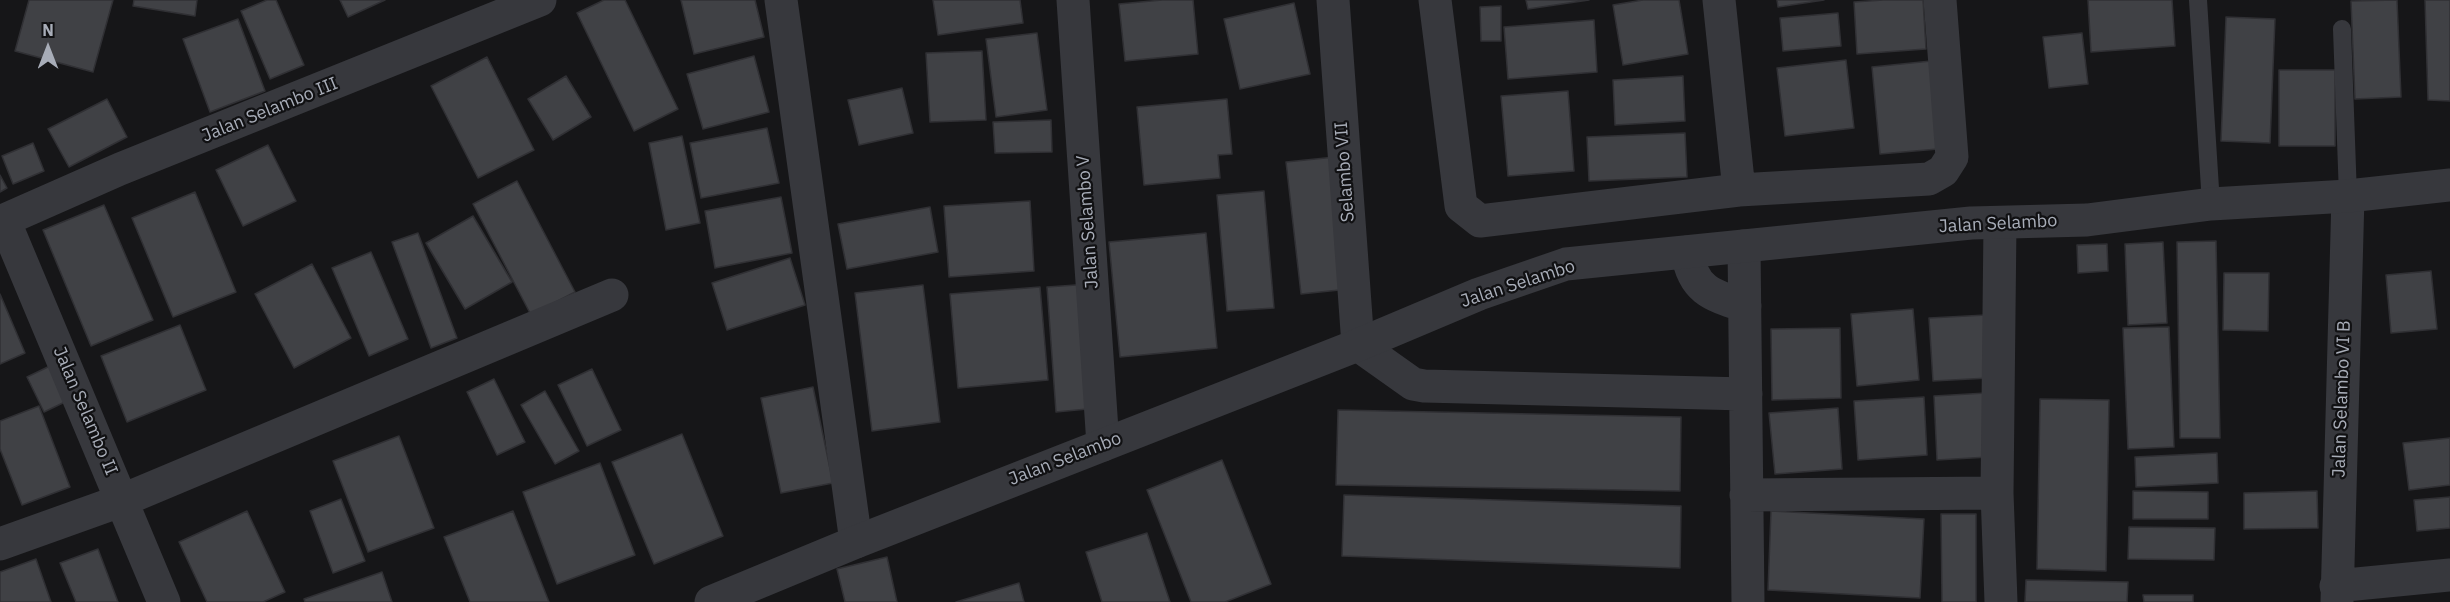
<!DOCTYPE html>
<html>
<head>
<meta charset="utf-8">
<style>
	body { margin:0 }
	#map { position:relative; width:2450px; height:602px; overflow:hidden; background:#161618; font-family:"IBM Plex Sans",sans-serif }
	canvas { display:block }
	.north { position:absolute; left:18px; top:18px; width:60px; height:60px; -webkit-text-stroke:4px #111113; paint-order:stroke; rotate:0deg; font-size:16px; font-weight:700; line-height:24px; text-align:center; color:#a8adb8 }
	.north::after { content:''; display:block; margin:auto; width:21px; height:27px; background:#a8adb8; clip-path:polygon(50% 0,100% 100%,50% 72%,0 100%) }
</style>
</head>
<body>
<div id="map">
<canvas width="2450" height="602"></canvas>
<div class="north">N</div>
</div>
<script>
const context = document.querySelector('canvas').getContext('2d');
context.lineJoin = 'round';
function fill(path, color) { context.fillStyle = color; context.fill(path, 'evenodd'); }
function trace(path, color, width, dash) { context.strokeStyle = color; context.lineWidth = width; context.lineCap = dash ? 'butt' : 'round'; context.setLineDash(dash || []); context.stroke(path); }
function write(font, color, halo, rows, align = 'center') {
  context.font = font + ' "IBM Plex Sans",sans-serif'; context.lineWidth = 4.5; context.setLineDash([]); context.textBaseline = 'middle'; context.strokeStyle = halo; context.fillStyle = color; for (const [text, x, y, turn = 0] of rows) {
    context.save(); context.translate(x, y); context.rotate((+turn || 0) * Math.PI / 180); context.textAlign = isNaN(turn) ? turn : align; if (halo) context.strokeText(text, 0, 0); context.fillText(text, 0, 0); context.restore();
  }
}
const building = new Path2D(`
	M 29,0 L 113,0 L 93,72 L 15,51 Z
	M 134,0 L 197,0 L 195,16 L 133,6 Z
	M 267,0 L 276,0 L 304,65 L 270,79 L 241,11 Z
	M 340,0 L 385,0 L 348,17 Z
	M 604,0 L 625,0 L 678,109 L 634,131 L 577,13 Z
	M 681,0 L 755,0 L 764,37 L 694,54 Z
	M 933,0 L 1020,0 L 1023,23 L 938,35 Z
	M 1162,0 L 1193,0 L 1198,54 L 1125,61 L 1119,4 Z
	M 1526,0 L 1589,0 L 1528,9 Z
	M 1643,0 L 1679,0 L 1688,54 L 1623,65 L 1613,5 Z
	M 1777,0 L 1824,0 L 1778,7 Z
	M 1883,0 L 1923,0 L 1926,49 L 1857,54 L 1854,2 Z
	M 2088,0 L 2172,0 L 2175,46 L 2091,52 Z
	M 2397,0 L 2401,97 L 2355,99 L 2351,1 Z
	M 2425,0 L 2450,0 L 2450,101 L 2428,100 Z
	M 1294,3 L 1310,74 L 1240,89 L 1224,19 Z
	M 1501,6 L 1501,41 L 1481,41 L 1480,7 Z
	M 1838,13 L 1841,46 L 1783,51 L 1780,18 Z
	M 2226,17 L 2275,19 L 2270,143 L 2221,141 Z
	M 238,19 L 265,91 L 210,112 L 183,39 Z
	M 1594,20 L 1597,72 L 1508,79 L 1504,27 Z
	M 1037,33 L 1047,110 L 996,117 L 986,39 Z
	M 2082,33 L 2088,84 L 2049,88 L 2043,37 Z
	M 982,51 L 986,120 L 930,122 L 926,53 Z
	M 754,56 L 769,112 L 703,129 L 687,74 Z
	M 487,57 L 534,150 L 478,178 L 431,86 Z
	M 1846,60 L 1854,128 L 1785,136 L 1777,68 Z
	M 1931,61 L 1938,149 L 1880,154 L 1872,67 Z
	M 2279,70 L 2335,70 L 2335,146 L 2279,146 Z
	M 566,76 L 591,117 L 553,140 L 528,99 Z
	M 1683,76 L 1685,121 L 1615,125 L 1613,80 Z
	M 902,88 L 913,133 L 859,145 L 848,100 Z
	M 1568,91 L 1574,171 L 1508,176 L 1501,96 Z
	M 107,99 L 127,137 L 69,167 L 48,129 Z
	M 1227,99 L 1232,154 L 1218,155 L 1220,178 L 1144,185 L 1137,107 Z
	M 1051,120 L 1052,152 L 995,153 L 993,122 Z
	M 767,128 L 779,183 L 701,198 L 690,143 Z
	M 1685,133 L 1687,177 L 1589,181 L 1587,137 Z
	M 682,136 L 700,223 L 666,230 L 649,143 Z
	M 33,143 L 44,171 L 13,184 L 2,156 Z
	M 268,145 L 296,201 L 243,226 L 216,170 Z
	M 1335,157 L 1349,289 L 1301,294 L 1286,162 Z
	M 0,175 L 7,188 L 0,192 Z
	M 517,181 L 575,292 L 531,315 L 473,204 Z
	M 1264,191 L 1274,308 L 1227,311 L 1217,195 Z
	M 195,192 L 236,292 L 173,317 L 132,218 Z
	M 781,197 L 792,253 L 715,268 L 705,211 Z
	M 1030,201 L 1034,271 L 949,277 L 944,206 Z
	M 104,205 L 153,320 L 91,346 L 43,230 Z
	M 930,207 L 938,252 L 847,269 L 838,224 Z
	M 473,216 L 512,282 L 465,309 L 426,243 Z
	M 418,233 L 457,338 L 431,348 L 392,242 Z
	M 1206,233 L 1217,348 L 1120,357 L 1109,242 Z
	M 2216,241 L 2220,438 L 2180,438 L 2177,242 Z
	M 2163,242 L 2167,323 L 2128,325 L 2125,244 Z
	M 2107,244 L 2108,271 L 2078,273 L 2077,245 Z
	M 371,252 L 408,339 L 369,356 L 332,268 Z
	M 790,258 L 805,305 L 727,330 L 712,283 Z
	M 312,264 L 351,338 L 294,368 L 255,294 Z
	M 2431,271 L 2437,329 L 2391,333 L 2386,275 Z
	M 2224,273 L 2269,273 L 2268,331 L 2223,330 Z
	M 1090,284 L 1098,408 L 1056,412 L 1047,287 Z
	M 923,285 L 940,422 L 872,431 L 855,293 Z
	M 1040,287 L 1048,380 L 958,388 L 950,294 Z
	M 0,294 L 25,353 L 0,364 Z
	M 1913,309 L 1919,380 L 1857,386 L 1851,314 Z
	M 1986,315 L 1989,378 L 1933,381 L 1929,318 Z
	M 180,325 L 206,390 L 127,422 L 101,356 Z
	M 2169,327 L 2174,447 L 2128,449 L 2123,328 Z
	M 1840,328 L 1841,398 L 1772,400 L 1771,329 Z
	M 52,365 L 69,400 L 44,412 L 27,377 Z
	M 592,369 L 621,430 L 587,446 L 558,385 Z
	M 494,379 L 525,442 L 497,455 L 467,392 Z
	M 813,387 L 833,483 L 781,493 L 761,398 Z
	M 545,391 L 579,451 L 555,464 L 521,405 Z
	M 1986,393 L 1989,457 L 1937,460 L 1934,396 Z
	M 1924,397 L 1927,455 L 1858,460 L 1854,401 Z
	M 2040,399 L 2109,400 L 2106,571 L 2037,569 Z
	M 39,406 L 70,487 L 22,505 L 0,449 L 0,421 Z
	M 1838,408 L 1842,469 L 1775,474 L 1769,413 Z
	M 1338,410 L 1681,417 L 1680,491 L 1336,485 Z
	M 682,434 L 723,536 L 654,564 L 612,462 Z
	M 399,436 L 434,528 L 368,552 L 333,461 Z
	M 2450,438 L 2450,485 L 2409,490 L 2403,443 Z
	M 2217,453 L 2218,483 L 2136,487 L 2135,457 Z
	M 1222,460 L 1271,584 L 1225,602 L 1191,602 L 1147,490 Z
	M 600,463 L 635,555 L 557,584 L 523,492 Z
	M 2133,491 L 2208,492 L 2208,519 L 2133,519 Z
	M 2317,491 L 2318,528 L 2244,529 L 2244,493 Z
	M 1344,495 L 1681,506 L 1680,568 L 1342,556 Z
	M 2450,497 L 2450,528 L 2417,531 L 2414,500 Z
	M 341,499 L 365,561 L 333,573 L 310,511 Z
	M 247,511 L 285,592 L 263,602 L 207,602 L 179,542 Z
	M 513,511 L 549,602 L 470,602 L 444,537 Z
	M 1771,511 L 1924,519 L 1920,598 L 1768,590 Z
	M 1941,514 L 1976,514 L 1976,602 L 1942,602 Z
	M 2129,527 L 2215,528 L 2214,560 L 2128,559 Z
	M 1147,533 L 1170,602 L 1102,602 L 1086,552 Z
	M 98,549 L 118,602 L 76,602 L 60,563 Z
	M 887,557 L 897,602 L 845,602 L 837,569 Z
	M 36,559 L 51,602 L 0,602 L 0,572 Z
	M 382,572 L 392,602 L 305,602 L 304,599 Z
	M 2026,580 L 2128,582 L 2127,602 L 2025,602 Z
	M 1019,583 L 1024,602 L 956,602 Z
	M 2143,595 L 2193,595 L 2193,602 L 2144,602 Z`);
fill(building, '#404145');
trace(building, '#303034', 1.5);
trace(new Path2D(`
	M 2198,0 L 2211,204
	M 2342,29 L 2348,196`), '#37383d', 18);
trace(new Path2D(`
	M 781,0 L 856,542
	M 1073,0 L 1103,445
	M 1333,0 L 1358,345 L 1413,384 L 1424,386 L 1746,394
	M 1435,0 L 1461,206 L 1480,221 L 1739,190 L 1929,179 L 1943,171 L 1952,157 L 1940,0
	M 1719,0 L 1739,190
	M 4,220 L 164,602
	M 0,222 L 120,169 L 540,0
	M 2000,223 L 1997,493 L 2001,602
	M 1744,246 L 1748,602
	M 1687,252 C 1693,290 1711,295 1745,306
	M 1746,495 L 1997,493
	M 0,544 L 123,500 L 612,295
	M 2336,586 L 2450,575
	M 2337,602 L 2348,196`), '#37383d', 33);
trace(new Path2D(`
	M 711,602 L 856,542 L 1358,345 L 1479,294 L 1566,264 L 1971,223 L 2087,220 L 2211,204 L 2348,196 L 2450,185`), '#37383d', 33);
write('18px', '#a8adb8', '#111113', [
	["Jalan Selambo III",270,110,-22],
	["Selambo VII",1345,172,-94],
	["Jalan Selambo V",1088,222,-94],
	["Jalan Selambo",1998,224,-3],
	["Jalan Selambo",1518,284,-18],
	["Jalan Selambo VI B",2342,399,-88],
	["Jalan Selambo II",85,411,67],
	["Jalan Selambo",1065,459,-21]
]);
</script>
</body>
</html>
